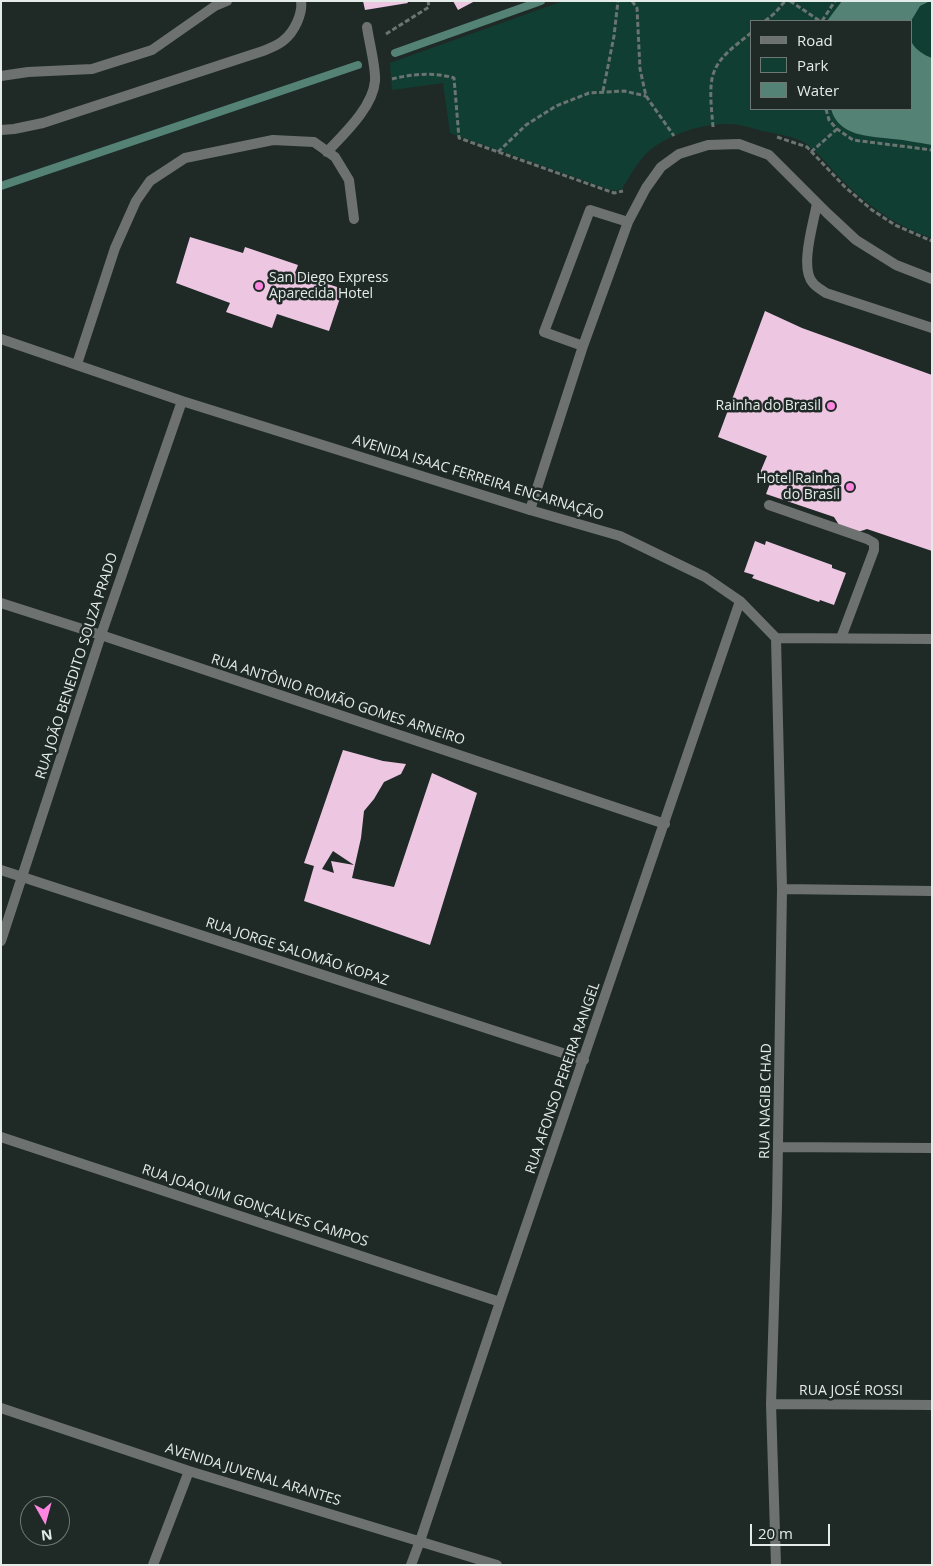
<!DOCTYPE html>
<html>
<head>
<meta charset="utf-8">
<style>
	body { margin:0 }
	#map { position:relative; width:933px; height:1566px; overflow:hidden; background:#1f2a27; font-family:"Open Sans",sans-serif }
	canvas { display:block }
	.frame { position:absolute; inset:0; border:2px solid #e4ebe8; pointer-events:none }
	.legend { position:absolute; left:750px; top:20px; width:162px; height:90px; box-sizing:border-box; background:#1f2a27; border:1px solid #6e7774; margin:0; padding:6px 9px; list-style:none; font-size:15px; color:#e4ebe8 }
	.legend li { display:flex; align-items:center; gap:10px; height:25px }
	.legend b { width:25px; border:1px solid #6e7774 }
	.north { position:absolute; left:20px; top:1496px; width:50px; height:50px; box-sizing:border-box; background:#1f2a27; border:1px solid #6e7774; border-radius:50%; rotate:173deg; font-size:14px; font-weight:700; line-height:20px; text-align:center; color:#e4ebe8 }
	.north::after { content:''; display:block; margin:auto; width:18px; height:22px; background:#fe85e0; clip-path:polygon(50% 0,100% 100%,50% 72%,0 100%) }
	.scale { position:absolute; left:750px; top:1524px; width:80px; height:22px; box-sizing:border-box; border:2px solid #e4ebe8; border-top:0; padding-left:6px; font-size:15px; line-height:18px; white-space:nowrap; color:#e4ebe8; -webkit-text-stroke:4px #1f2a27; paint-order:stroke }
</style>
</head>
<body>
<div id="map">
<canvas width="933" height="1566"></canvas>
<div class="frame"></div>
<ul class="legend">
<li><b style="height:6px;background:#6d7271"></b>Road</li>
<li><b style="height:14px;background:#113e33"></b>Park</li>
<li><b style="height:14px;background:#548376"></b>Water</li>
</ul>
<div class="north">N</div>
<div class="scale">20 m</div>
</div>
<script>
const context = document.querySelector('canvas').getContext('2d');
context.lineJoin = 'round';
function fill(path, color) { context.fillStyle = color; context.fill(path, 'evenodd'); }
function trace(path, color, width, dash) { context.strokeStyle = color; context.lineWidth = width; context.lineCap = dash ? 'butt' : 'round'; context.setLineDash(dash || []); context.stroke(path); }
function write(font, color, halo, rows, align = 'center') {
  context.font = font + ' "Open Sans",sans-serif'; context.lineWidth = 5; context.setLineDash([]); context.textBaseline = 'middle'; context.strokeStyle = halo; context.fillStyle = color; for (const [text, x, y, turn = 0] of rows) {
    context.save(); context.translate(x, y); context.rotate((+turn || 0) * Math.PI / 180); context.textAlign = isNaN(turn) ? turn : align; if (halo) context.strokeText(text, 0, 0); context.fillText(text, 0, 0); context.restore();
  }
}
fill(new Path2D(`
	M 563,1 L 932,1 L 932,238 C 898,227 869,207 843,181 C 832,170 822,156 809,146 C 797,136 777,134 762,131 C 752,128 740,124 729,124 C 702,123 661,136 643,157 C 635,166 629,178 622,189 L 614,191 L 450,133 L 443,83 L 392,90 L 390,63 ZM 752,21 L 912,21 L 912,109 L 752,109 Z`), '#113e33');
fill(new Path2D(`
	M 842,1 L 930,1 L 920,6 L 911,21 L 827,21 Z
	M 912,43 C 916,50 924,55 932,58 L 932,145 C 919,143 906,140 893,139 C 869,136 839,137 831,109 L 912,109 Z`), '#548376');
trace(new Path2D(`
	M 395,53 L 541,1
	M 1,186 L 358,65`), '#548376', 8);
fill(new Path2D(`
	M 363,1 L 407,1 L 408,3 L 365,10 Z
	M 453,1 L 475,1 L 458,10 Z
	M 190,237 L 243,253 L 245,247 L 298,265 L 295,273 L 343,289 L 329,331 L 277,314 L 272,328 L 226,312 L 230,303 L 176,283 Z
	M 765,311 L 802,328 L 932,375 L 932,551 L 867,529 L 858,532 L 839,525 L 834,517 L 766,494 L 771,481 L 759,475 L 767,456 L 718,437 Z
	M 755,541 L 765,545 L 766,541 L 832,565 L 832,568 L 846,573 L 834,605 L 820,600 L 819,602 L 752,578 L 754,575 L 744,572 Z
	M 343,750 L 383,761 L 406,764 L 401,774 L 384,782 L 374,799 L 364,811 L 361,838 L 352,878 L 394,887 L 432,773 L 477,793 L 430,945 L 304,901 L 314,866 L 304,863 ZM 333,851 L 354,865 L 331,861 L 334,873 L 322,869 Z`), '#edc6e1');
trace(new Path2D(`
	M 632,1 L 637,8 L 640,69 L 646,96 L 674,136
	M 790,1 L 820,21
	M 765,21 L 775,13 L 785,1
	M 822,21 L 835,1
	M 386,34 L 429,7 L 428,1
	M 392,79 C 411,74 435,72 454,78 L 459,138 L 614,193 L 623,191
	M 603,91 L 614,36 L 618,1
	M 826,109 L 829,120 L 837,129 L 853,140 L 932,150
	M 713,127 C 712,112 708,86 714,72 C 720,55 738,44 752,32
	M 777,137 L 807,147 L 845,187 L 872,210 L 895,225 L 932,241
	M 498,152 L 526,125 L 556,106 L 589,93 L 624,91 L 646,96
	M 811,152 L 837,129`), '#6a7471', 3, [5, 2.5]);
trace(new Path2D(`
	M 1,76 L 28,72 L 92,69 L 152,50 L 215,6 L 227,1
	M 1,130 L 14,129 L 43,123 L 263,51 C 270,48 279,45 284,40 C 294,32 303,14 301,1
	M 327,152 C 344,134 373,107 375,81 C 376,67 369,42 367,27
	M 817,203 C 814,222 799,268 813,283 C 816,287 822,290 826,293 L 932,328
	M 583,346 L 544,332 L 590,210 L 628,222
	M 77,364 L 115,248 L 136,201 L 150,181 L 185,158 L 273,140 L 314,142 L 335,157 L 349,180 L 354,219
	M 769,505 L 867,539 L 874,543 L 874,550 L 841,638
	M 530,510 L 583,346 L 628,222 L 646,188 L 661,167 L 679,154 L 708,145 L 739,144 L 769,155 L 827,213 L 856,240 L 896,265 L 932,279`), '#6d7271', 10);
trace(new Path2D(`
	M 1,339 L 182,401 L 530,510 L 620,536 L 705,577 L 740,601 L 776,638 L 932,639
	M 1,603 L 101,635 L 665,824
	M 776,638 L 782,889 L 777,1207 L 771,1404 L 776,1565
	M 1,870 L 584,1060
	M 782,889 L 932,891
	M 1,941 L 101,635 L 182,401
	M 1,1137 L 500,1302
	M 779,1147 L 932,1148
	M 771,1404 L 932,1405
	M 1,1408 L 189,1471 L 497,1565
	M 153,1565 L 189,1471
	M 411,1565 L 420,1541 L 500,1302 L 740,601`), '#6d7271', 10);
for (const [x, y, r, color] of [
	[259,286,5,"#fe85e0"],
	[831,406,5,"#fe85e0"],
	[850,487,5,"#fe85e0"]
]) { const dot = new Path2D(); dot.arc(x, y, r, 0, 2 * Math.PI); context.fillStyle = color; context.fill(dot); trace(dot, '#1f2a27', 2); }
write('14px', '#e4ebe8', '#1f2a27', [
	["San Diego Express",269,278,"left"],
	["Aparecida Hotel",269,294,"left"],
	["Rainha do Brasil",821,406],
	["Hotel Rainha",840,479],
	["do Brasil",840,495]
], 'right');
write('14px', '#e4ebe8', '#1f2a27', [
	["AVENIDA ISAAC FERREIRA ENCARNAÇÃO",478,478,17],
	["RUA JOÃO BENEDITO SOUZA PRADO",77,666,-72],
	["RUA ANTÔNIO ROMÃO GOMES ARNEIRO",338,700,18],
	["RUA JORGE SALOMÃO KOPAZ",297,952,18],
	["RUA AFONSO PEREIRA RANGEL",563,1078,-71],
	["RUA NAGIB CHAD",766,1101,-89],
	["RUA JOAQUIM GONÇALVES CAMPOS",255,1206,18],
	["RUA JOSÉ ROSSI",851,1391],
	["AVENIDA JUVENAL ARANTES",253,1475,17]
]);
</script>
</body>
</html>
